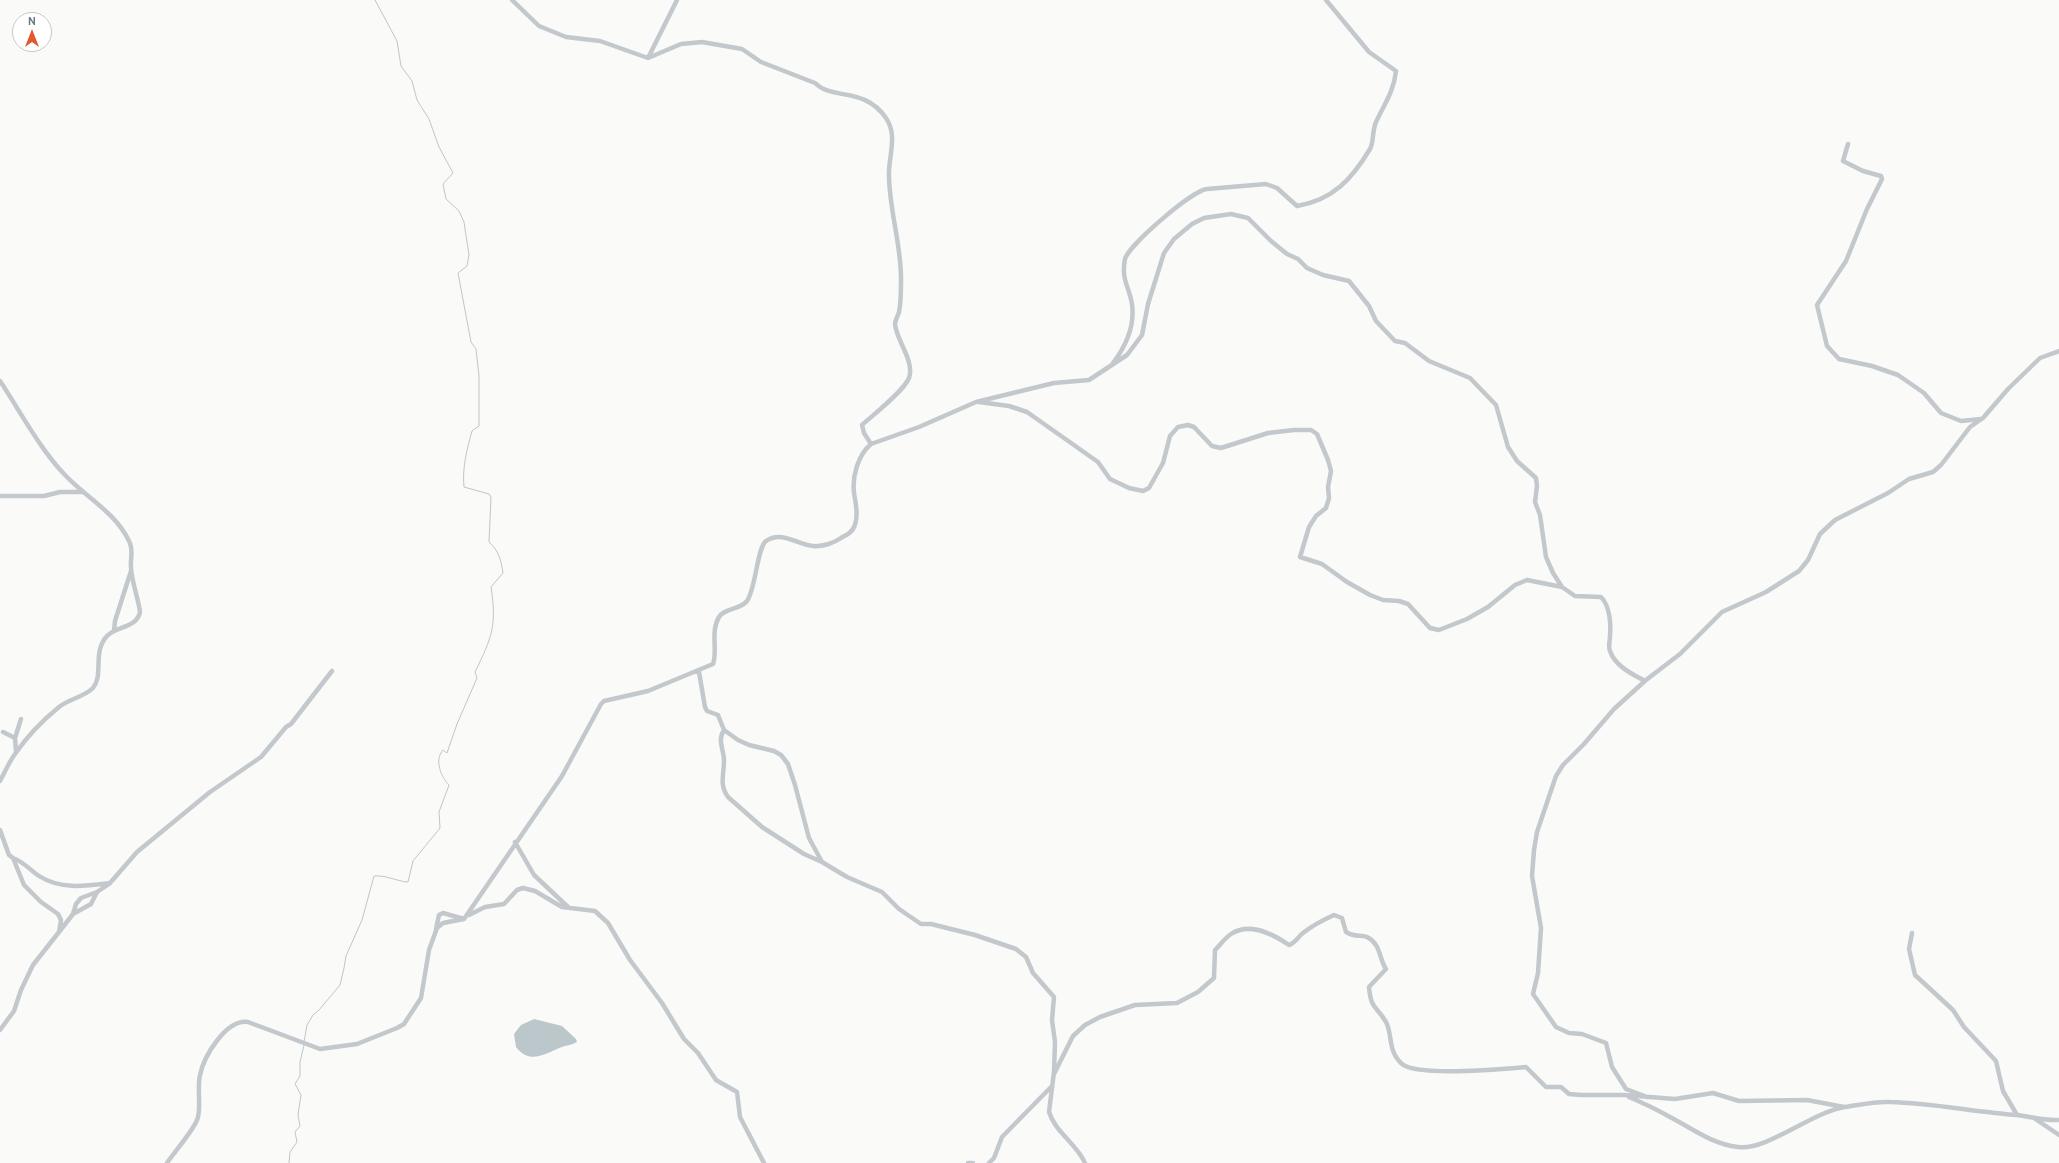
<!DOCTYPE html>
<html>
<head>
<meta charset="utf-8">
<style>
	body { margin:0 }
	#map { position:relative; width:2059px; height:1163px; overflow:hidden; background:#fafaf8; font-family:Cabin,sans-serif }
	canvas { display:block }
	.north { position:absolute; left:12px; top:12px; width:40px; height:40px; box-sizing:border-box; background:#fff; border:1px solid #c1c8cd; border-radius:50%; rotate:0deg; font-size:11px; font-weight:700; line-height:16px; text-align:center; color:#657683 }
	.north::after { content:''; display:block; margin:auto; width:14px; height:18px; background:#e4572e; clip-path:polygon(50% 0,100% 100%,50% 72%,0 100%) }
</style>
</head>
<body>
<div id="map">
<canvas width="2059" height="1163"></canvas>
<div class="north">N</div>
</div>
<script>
const context = document.querySelector('canvas').getContext('2d');
context.lineJoin = 'round';
function fill(path, color) { context.fillStyle = color; context.fill(path, 'evenodd'); }
function trace(path, color, width, dash) { context.strokeStyle = color; context.lineWidth = width; context.lineCap = dash ? 'butt' : 'round'; context.setLineDash(dash || []); context.stroke(path); }
fill(new Path2D(`
	M 534,1019 L 562,1026 L 576,1039 L 577,1042 C 572,1045 567,1045 562,1047 C 544,1054 530,1065 516,1047 L 514,1034 L 521,1025 Z`), '#bbc7cb');
trace(new Path2D(`
	M 304,1042 L 307,1025 L 313,1015 L 319,1010 L 340,985 L 344,968 L 346,956 L 362,920 L 374,876 C 387,875 395,881 408,882 L 413,861 L 440,828 L 439,812 L 449,785 C 441,777 434,760 443,750 L 447,753 L 457,724 L 477,678 L 475,672 C 492,637 497,626 491,587 L 503,573 C 501,560 499,551 489,542 L 491,497 L 489,494 L 464,487 C 462,468 467,449 472,431 L 479,426 L 479,376 L 476,349 L 471,342 L 458,273 L 467,266 L 469,255 L 464,222 L 459,211 L 446,199 L 443,184 L 453,173 L 439,147 L 429,119 L 417,100 L 412,81 L 401,66 L 397,41 L 375,0
	M 289,1163 L 290,1152 L 297,1142 L 295,1132 L 300,1126 L 298,1115 L 301,1095 L 295,1084 L 300,1076 L 300,1062 L 304,1045`), '#bbc7cb', 1);
trace(new Path2D(`
	M 648,58 L 677,0
	M 1848,144 L 1843,161 L 1863,171 L 1881,176 L 1882,179 L 1867,209 L 1846,261 L 1817,305 L 1827,346 L 1839,359 L 1872,366 L 1898,375 L 1924,393 L 1941,413 L 1961,421 L 1981,419
	M 1113,363 C 1126,346 1135,326 1132,304 C 1129,286 1121,280 1125,259 C 1128,246 1191,191 1207,189 L 1266,184 L 1277,188 L 1297,206 C 1333,200 1352,179 1370,149 C 1374,142 1372,131 1376,122 C 1384,105 1394,91 1396,71 L 1369,52 L 1326,0
	M 0,381 C 20,411 41,451 66,476 C 87,498 115,512 129,541 C 134,550 130,558 131,568 C 132,583 138,597 140,612 C 137,628 116,626 107,636 C 92,652 104,675 93,688 C 84,697 69,699 59,707 C 43,720 26,738 15,754 C 9,762 5,772 0,781
	M 979,402 L 1009,406 L 1027,412 L 1098,462 L 1110,479 L 1129,488 L 1143,491 L 1149,488 L 1163,463 L 1170,436 L 1178,427 L 1188,425 L 1194,427 L 1212,446 L 1221,448 L 1268,433 L 1294,430 L 1311,430 L 1317,434 L 1328,460 L 1331,471 L 1328,487 L 1329,498 L 1326,508 L 1316,516 L 1309,527 L 1300,557 L 1322,564 L 1347,582 L 1370,595 L 1383,600 L 1399,601 L 1408,604 L 1430,628 L 1439,630 L 1467,619 L 1488,607 L 1515,585 L 1527,580 L 1562,587
	M 871,444 L 919,427 L 976,402 L 1054,383 L 1089,380 L 1127,355 L 1142,335 L 1148,304 L 1164,253 L 1174,239 L 1192,224 L 1204,218 L 1231,214 L 1248,218 L 1271,241 L 1287,254 L 1298,259 L 1307,268 L 1323,275 L 1349,281 L 1369,306 L 1376,321 L 1395,341 L 1405,343 L 1429,361 L 1470,378 L 1496,405 L 1508,447 L 1517,461 L 1536,478 L 1537,486 L 1535,502 L 1540,515 L 1546,557 L 1553,573 L 1562,587 L 1575,596 L 1601,597 C 1610,606 1611,624 1610,636 C 1610,641 1608,647 1610,651 C 1615,666 1632,674 1645,681
	M 0,496 L 44,496 L 60,492 L 82,492
	M 114,631 L 115,621 L 131,571
	M 699,672 L 705,707 L 707,711 L 718,715 L 724,730 L 738,740 L 749,745 L 774,751 L 781,755 L 788,764 L 795,785 L 809,838 L 822,862 L 847,877 L 882,892 L 899,909 L 921,924 L 931,924 L 975,935 L 1016,949 L 1026,957 L 1033,973 L 1054,997 L 1052,1020 L 1055,1042 L 1054,1072 L 1049,1112 C 1055,1132 1077,1144 1085,1163
	M 724,730 C 717,740 724,750 724,761 C 724,774 719,785 728,797 L 762,827 L 804,854 L 822,862
	M 3,732 L 15,738 L 16,751
	M 15,738 L 21,719
	M 0,830 L 9,855 L 13,858 L 24,885 L 41,902 L 58,914 L 61,920 L 59,932 L 33,965 L 21,990 L 14,1011 L 0,1030
	M 515,842 L 534,875 L 568,907
	M 13,858 C 24,862 30,870 39,876 C 61,890 86,886 110,883 L 137,852 L 210,792 L 261,757 L 286,727 L 291,724 L 332,671
	M 73,914 L 91,904 L 97,892
	M 469,915 L 485,907 L 504,904 L 517,890 L 523,888 L 535,891 L 562,907 L 595,911 L 608,923 L 630,960 L 662,1003 L 684,1039 L 698,1053 L 716,1080 L 737,1092 L 740,1117 L 764,1163
	M 436,929 L 439,915 L 443,913 L 464,919
	M 59,932 L 73,914 L 76,904 L 81,898 L 97,892 L 109,884
	M 1912,933 L 1909,949 L 1915,975 L 1953,1010 L 1964,1027 L 1996,1061 L 2003,1091 L 2017,1115
	M 1054,1074 L 1073,1036 L 1085,1025 L 1100,1017 L 1135,1005 L 1177,1003 L 1198,992 L 1214,978 L 1215,950 C 1220,945 1225,938 1231,934 C 1249,922 1273,934 1289,945 C 1295,943 1298,937 1303,933 C 1313,925 1323,920 1334,915 L 1342,918 L 1346,932 C 1356,938 1361,934 1367,937 C 1381,944 1379,959 1386,969 L 1369,987 C 1371,1010 1376,1005 1386,1022 C 1393,1035 1387,1050 1402,1064 C 1417,1077 1503,1069 1526,1067 L 1546,1087 L 1561,1087 L 1569,1094 L 1581,1095 L 1625,1095 L 1675,1099 L 1713,1093 L 1739,1101 L 1807,1100 L 1844,1107
	M 1629,1097 C 1643,1103 1656,1109 1670,1117 C 1693,1129 1712,1144 1738,1147 C 1767,1151 1812,1112 1845,1107 C 1859,1105 1876,1101 1890,1102 C 1932,1103 1975,1112 2017,1115 C 2031,1117 2045,1121 2059,1120
	M 1647,1097 L 1626,1089 L 1612,1067 L 1606,1043 L 1582,1034 L 1569,1033 L 1556,1027 L 1533,994 L 1538,973 L 1541,928 L 1532,876 L 1534,850 L 1537,832 L 1556,776 L 1563,765 L 1584,744 L 1614,709 L 1646,680 L 1680,654 L 1722,612 L 1766,592 L 1799,571 L 1808,560 L 1820,534 L 1835,520 L 1888,493 L 1909,479 L 1933,472 L 1941,465 L 1970,427 L 1983,418 L 2008,389 L 2040,358 L 2059,351
	M 2034,1118 L 2059,1135
	M 167,1163 C 174,1152 196,1128 198,1117 C 201,1105 197,1088 200,1075 C 204,1056 226,1019 248,1022 L 320,1049 L 357,1044 L 397,1028 L 404,1024 L 421,998 L 429,950 L 437,928 L 443,923 L 464,919 L 562,776 L 601,704 L 604,701 L 648,691 L 713,664 C 718,650 710,632 719,617 C 724,608 740,610 747,601 C 756,588 757,548 766,541 C 782,530 798,545 813,546 C 822,547 834,543 841,538 C 846,535 850,534 853,529 C 859,519 856,504 854,493 C 852,476 858,455 871,444 L 864,433 L 862,425 C 874,414 903,392 909,378 C 915,361 896,340 895,324 C 895,320 898,316 899,312 C 901,302 901,292 901,282 C 902,244 888,208 889,171 C 890,152 897,134 886,118 C 864,86 833,101 815,83 L 761,62 L 742,49 L 702,42 L 681,44 L 648,58 L 600,41 L 566,37 L 539,26 L 512,0
	M 968,1163 L 973,1163
	M 989,1163 L 994,1158 L 1002,1137 L 1052,1086`), '#c3c8cc', 4.5);
</script>
</body>
</html>
